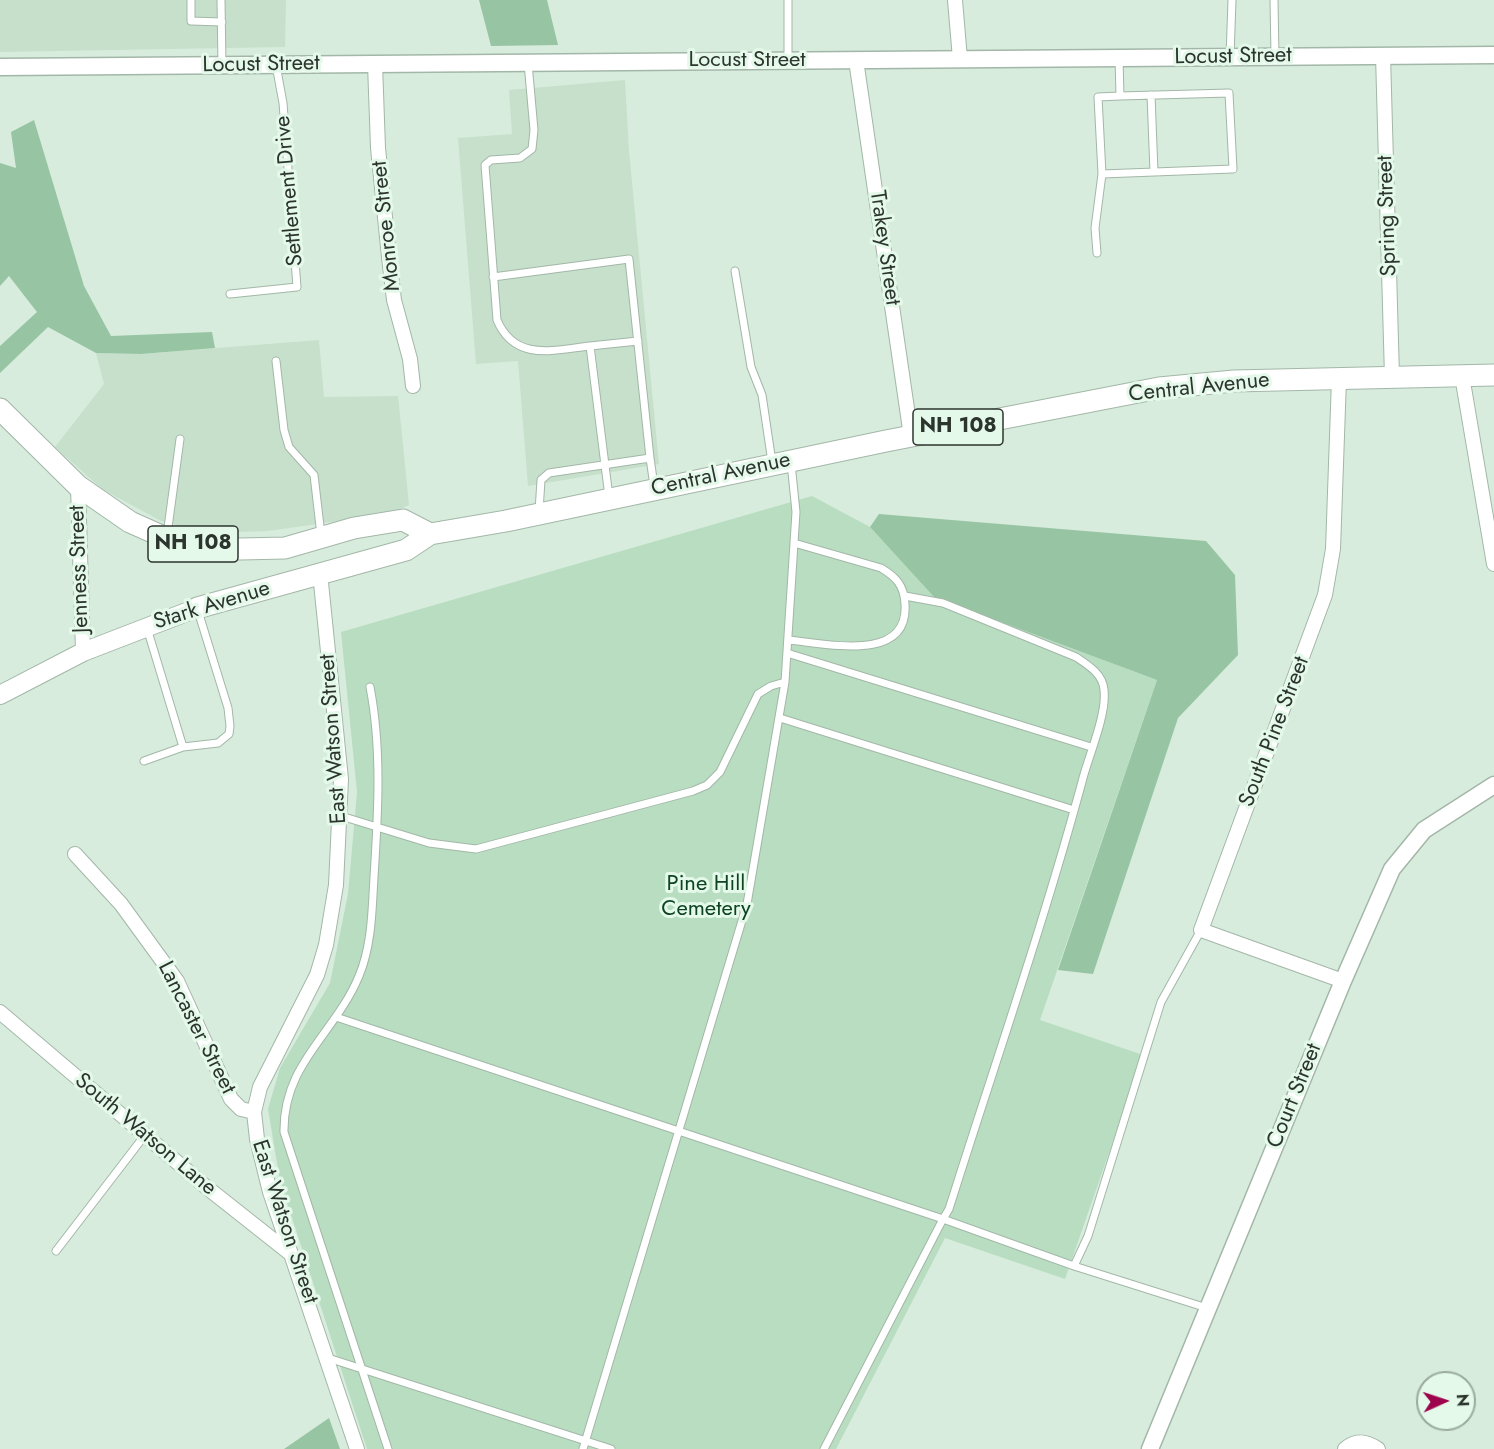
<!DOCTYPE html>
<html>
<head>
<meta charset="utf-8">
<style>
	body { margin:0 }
	#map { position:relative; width:1494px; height:1449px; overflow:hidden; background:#d7ecdc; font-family:Jost,sans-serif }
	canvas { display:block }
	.north { position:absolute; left:1416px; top:1371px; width:60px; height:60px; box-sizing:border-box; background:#e4f9e9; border:2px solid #9aaa9e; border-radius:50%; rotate:87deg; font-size:16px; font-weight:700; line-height:24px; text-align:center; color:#2c342e }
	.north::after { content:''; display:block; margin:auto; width:21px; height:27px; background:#9e044d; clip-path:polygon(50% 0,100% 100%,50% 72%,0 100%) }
</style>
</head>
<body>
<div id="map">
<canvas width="1494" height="1449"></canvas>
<div class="north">N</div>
</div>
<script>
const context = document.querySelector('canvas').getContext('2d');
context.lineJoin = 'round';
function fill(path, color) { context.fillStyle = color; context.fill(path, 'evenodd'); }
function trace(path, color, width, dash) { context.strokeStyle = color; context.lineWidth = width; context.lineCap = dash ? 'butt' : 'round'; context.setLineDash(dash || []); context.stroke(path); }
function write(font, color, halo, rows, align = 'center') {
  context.font = font + ' Jost,sans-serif'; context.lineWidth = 6; context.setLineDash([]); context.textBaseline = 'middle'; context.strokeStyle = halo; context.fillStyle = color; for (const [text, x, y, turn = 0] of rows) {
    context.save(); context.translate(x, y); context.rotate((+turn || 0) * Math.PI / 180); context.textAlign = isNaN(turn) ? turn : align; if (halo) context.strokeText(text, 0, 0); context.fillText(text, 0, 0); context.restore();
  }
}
fill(new Path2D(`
	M 0,0 L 286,0 L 285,47 L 0,52 Z
	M 625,80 L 629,151 L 659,464 L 528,486 L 518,361 L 476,364 L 458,138 L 512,134 L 509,90 Z
	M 319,340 L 324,397 L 398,396 L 409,505 L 388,514 L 268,531 L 207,533 L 161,521 L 102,489 L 55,447 L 104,384 L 96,353 L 141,354 Z`), '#c6e0cb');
fill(new Path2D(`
	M 812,496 L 870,527 L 934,597 L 1157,680 L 1040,1020 L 1143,1055 L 1065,1279 L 945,1238 L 836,1449 L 367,1449 L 280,1181 L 268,1109 L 280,1068 L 330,983 L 348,894 L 357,792 L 341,632 Z`), '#b8ddc1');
fill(new Path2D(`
	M 479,0 L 547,0 L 558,45 L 491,46 Z
	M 34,120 L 84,286 L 111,336 L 212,332 L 215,348 L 141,354 L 96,353 L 48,327 L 0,373 L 0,346 L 37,312 L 9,276 L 0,286 L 0,163 L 16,168 L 11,132 Z
	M 879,514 L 1206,541 L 1235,575 L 1238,655 L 1178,718 L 1093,974 L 1058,970 L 1157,680 L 934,597 L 870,527 Z
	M 329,1418 L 340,1449 L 284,1449 Z`), '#97c4a2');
const service = new Path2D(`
	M 191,0 L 191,21 L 222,22
	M 221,0 L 222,65
	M 1274,0 L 1275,56
	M 1230,57 L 1232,0
	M 1119,58 L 1120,96 L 1229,93 L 1233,169 L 1102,174 L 1098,97 L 1120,96
	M 788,60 L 788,0
	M 528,63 L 534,130 L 532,149 L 520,158 L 491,160 L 485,165 L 497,320 C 515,362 553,350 590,346 L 609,497
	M 1151,95 L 1154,172
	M 1097,253 L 1095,228 L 1102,174
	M 735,271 L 751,367 L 762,395 L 772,462
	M 493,277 L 629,259 L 650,458
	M 230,294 L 297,287 L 283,103 L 276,65
	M 590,346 L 638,341
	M 276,361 L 284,430 L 289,447 L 314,475 L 321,535
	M 539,511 L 541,480 L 549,473 L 650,458 L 654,486
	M 167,535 L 180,439
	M 905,596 L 943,603 L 1076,657 C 1088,665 1103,674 1104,690 C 1107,714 1089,755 1083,778 C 1044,923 994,1066 949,1209 L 943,1219 L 1074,1266
	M 788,640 C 825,643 909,664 905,604 C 904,585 896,577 881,568 L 794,543
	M 787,653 L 1091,747
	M 370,687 C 382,749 378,814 374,877 C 372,910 372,945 359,976 C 335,1034 283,1063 284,1132 L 388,1449
	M 780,718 L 1074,810
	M 183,747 L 218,743 L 229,734 L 230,726 L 228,708 L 198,611
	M 144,761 L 183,747 L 147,628
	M 341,816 L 429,843 L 476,849 L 693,791 L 707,785 L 720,772 L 758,694 L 771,686 L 785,682
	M 1201,930 L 1161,1002 L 1088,1236 L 1074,1266 L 1207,1308
	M 336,1017 L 943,1219 L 824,1449
	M 56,1251 L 145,1135
	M 328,1358 L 611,1449
	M 583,1449 L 747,904 L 785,682 L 796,512 L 791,463`);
const minor = new Path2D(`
	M 955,0 L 960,59
	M 1383,55 L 1392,377
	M 856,60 L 911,436
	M 375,64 L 378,148 L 389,257 L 394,300 L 410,359 L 413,386
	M 1462,376 L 1494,564
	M 1339,379 L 1333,549 L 1325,595 L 1201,930 L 1343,981
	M 78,486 L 83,652
	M 320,573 L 341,779 L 336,885 L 326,945 L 317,975 L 260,1087 L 254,1112 L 257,1139 L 270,1192 L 357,1449
	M 75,854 L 121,904 L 177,981 L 231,1099 L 241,1109 L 254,1112
	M 0,1012 L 205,1186 L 291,1254
	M 1345,1449 C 1356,1439 1366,1441 1378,1449`);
const tertiary = new Path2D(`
	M 0,67 L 1494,55
	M 1150,1449 L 1343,981 L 1392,869 L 1424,830 L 1494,785`);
const secondary = new Path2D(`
	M 0,695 L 83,652 L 197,608`);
const primary = new Path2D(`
	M 0,409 L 78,486 L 130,522 L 166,538 L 193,544 L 240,549 L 285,548 L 354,528 L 403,520 L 430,534 L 506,521 L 886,441 L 1159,388 L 1234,381 L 1494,375
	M 197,608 L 406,550 L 430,534`);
trace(service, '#a3b7a8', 9);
trace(minor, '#a3b7a8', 16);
trace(tertiary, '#a3b7a8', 19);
trace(secondary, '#a3b7a8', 20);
trace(primary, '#a3b7a8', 23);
trace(service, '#fff', 7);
trace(minor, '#fff', 14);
trace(tertiary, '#fff', 16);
trace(secondary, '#fff', 18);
trace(primary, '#fff', 21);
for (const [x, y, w] of [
	[958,427,90],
	[193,544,90]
]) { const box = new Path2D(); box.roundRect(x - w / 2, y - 18, w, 36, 4.5); context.fillStyle = '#e4f9e9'; context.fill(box); trace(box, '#2c342e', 1.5); }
write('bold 21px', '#2c342e', null, [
	["NH 108",958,427],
	["NH 108",193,544]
]);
write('22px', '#2c342e', '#e4f9e9', [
	["Locust Street",1233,57,-1],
	["Locust Street",747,61],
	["Locust Street",261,65,-1],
	["Settlement Drive",290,191,-95],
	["Spring Street",1388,216,-92],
	["Monroe Street",387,226,-96],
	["Trakey Street",884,248,82],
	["Central Avenue",1199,388,-6],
	["Central Avenue",721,475,-12],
	["Jenness Street",80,569,-92],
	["Stark Avenue",212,606,-17],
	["South Pine Street",1275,732,-69],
	["East Watson Street",334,739,-94],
	["Lancaster Street",196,1028,63],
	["Court Street",1295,1096,-68],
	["South Watson Lane",145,1135,40],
	["East Watson Street",284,1222,72]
]);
write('22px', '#0d4322', '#e4f9e9', [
	["Pine Hill",706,885],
	["Cemetery",706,910]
]);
</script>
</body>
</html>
